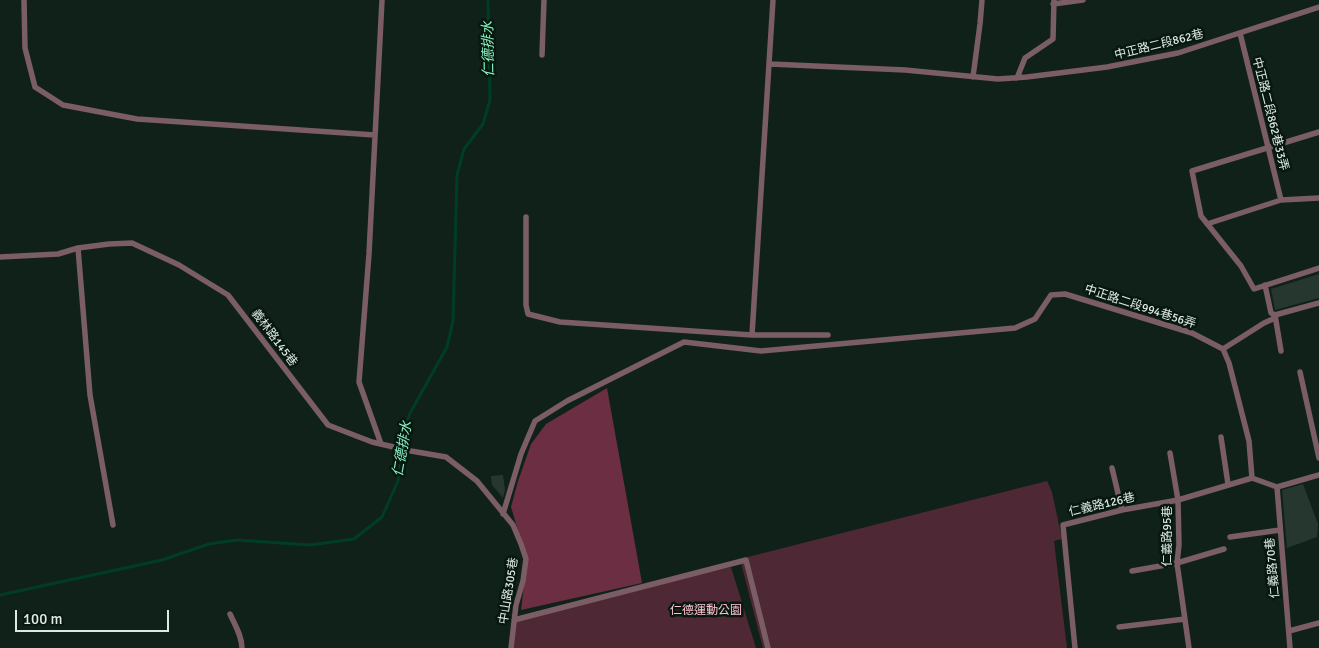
<!DOCTYPE html>
<html>
<head>
<meta charset="utf-8">
<style>
	body { margin:0 }
	#map { position:relative; width:1319px; height:648px; overflow:hidden; background:#102119; font-family:Signika,sans-serif }
	canvas { display:block }
	.scale { position:absolute; left:15px; top:610px; width:154px; height:22px; box-sizing:border-box; border:2px solid #dee9e3; border-top:0; padding-left:6px; font-size:15px; line-height:18px; white-space:nowrap; color:#dee9e3; -webkit-text-stroke:4px #071810; paint-order:stroke }
</style>
</head>
<body>
<div id="map">
<canvas width="1319" height="648"></canvas>
<div class="scale">100 m</div>
</div>
<script>
const context = document.querySelector('canvas').getContext('2d');
context.lineJoin = 'round';
function fill(path, color) { context.fillStyle = color; context.fill(path, 'evenodd'); }
function trace(path, color, width, dash) { context.strokeStyle = color; context.lineWidth = width; context.lineCap = dash ? 'butt' : 'round'; context.setLineDash(dash || []); context.stroke(path); }
function write(font, color, halo, rows, align = 'center') {
  context.font = font + ' Signika,"Noto Sans TC",sans-serif'; context.lineWidth = 5; context.setLineDash([]); context.textBaseline = 'middle'; context.strokeStyle = halo; context.fillStyle = color; for (const [text, x, y, turn = 0] of rows) {
    context.save(); context.translate(x, y); context.rotate((+turn || 0) * Math.PI / 180); context.textAlign = isNaN(turn) ? turn : align; if (halo) context.strokeText(text, 0, 0); context.fillText(text, 0, 0); context.restore();
  }
}
fill(new Path2D(`
	M 1047,481 L 1052,492 L 1062,539 L 1054,541 L 1067,648 L 763,648 L 740,559 Z
	M 731,567 L 756,648 L 512,648 L 517,618 Z`), '#4e2935');
fill(new Path2D(`
	M 607,388 L 642,583 L 521,610 L 527,560 L 511,507 L 518,481 L 531,444 L 546,424 Z`), '#6b2e43');
trace(new Path2D(`
	M 0,595 L 162,560 L 209,544 L 237,540 L 310,545 L 354,539 L 382,517 L 398,481 L 409,415 L 447,347 L 453,321 L 457,175 L 464,149 L 483,124 L 490,100 L 488,0`), '#003d26', 3);
fill(new Path2D(`
	M 1319,274 L 1319,298 L 1275,310 L 1271,289 Z
	M 503,475 L 505,490 L 503,498 L 492,485 L 491,476 Z
	M 1303,484 L 1318,524 L 1317,537 L 1287,548 L 1282,490 Z`), '#25372e');
trace(new Path2D(`
	M 24,0 L 25,48 L 35,87 L 63,105 L 137,119 L 375,135
	M 1053,4 L 1083,0
	M 1240,33 L 1281,200
	M 542,55 L 544,0
	M 770,64 L 905,70 L 998,79 L 1027,77 L 1107,67 L 1178,53 L 1319,7
	M 973,77 L 980,24 L 982,0
	M 1017,78 L 1025,58 L 1053,39 L 1054,0
	M 1319,132 L 1192,171 L 1201,216 L 1241,266 L 1254,289 L 1319,268
	M 526,217 L 526,305 L 528,314 L 560,322 L 752,335 L 828,335
	M 1207,224 L 1281,200 L 1319,198
	M 78,248 L 90,395 L 113,525
	M 0,257 L 58,254 L 78,248 L 109,244 L 132,243 L 179,265 L 228,295 L 328,425 L 372,442 L 411,451 L 446,457 L 477,481 L 513,525 L 521,544 L 526,559 L 523,581 L 516,605 L 511,648
	M 1265,285 L 1271,313 L 1275,315 L 1281,351
	M 752,335 L 773,0
	M 1223,349 L 1264,323 L 1273,319 L 1275,315 L 1319,303
	M 1300,372 L 1319,458
	M 1221,437 L 1228,484
	M 381,444 L 359,382 L 369,254 L 382,0
	M 1170,453 L 1178,500 L 1179,545 L 1177,563 L 1189,648
	M 1112,468 L 1122,510
	M 1277,487 L 1290,648
	M 503,514 L 521,454 L 535,421 L 567,401 L 684,342 L 761,351 L 1015,328 L 1035,319 L 1051,295 L 1065,294 L 1192,333 L 1223,349 L 1229,363 L 1249,441 L 1252,478
	M 1230,537 L 1280,530
	M 1132,571 L 1177,563 L 1224,549
	M 230,614 C 235,625 242,636 242,648
	M 514,620 L 746,560 L 768,648
	M 1119,627 L 1185,619
	M 1289,631 L 1319,623
	M 1075,648 L 1063,525 L 1122,510 L 1178,500 L 1252,478 L 1277,487 L 1319,475`), '#7a5d65', 5.5);
write('12px', '#dee9e3', '#071810', [
	["中正路二段862巷",1159,45,-14],
	["中正路二段862巷33弄",1270,114,76],
	["中正路二段994巷56弄",1140,307,18],
	["義林路145巷",274,338,53],
	["仁義路126巷",1102,505,-13],
	["仁義路95巷",1168,536,-90],
	["仁義路70巷",1273,568,-95],
	["中山路305巷",509,591,-81]
]);
write('12px', '#fdc1d2', '#071810', [
	["仁德運動公園",706,611]
]);
write('italic 14px', '#8bf2c1', '#071810', [
	["仁德排水",489,49,-91],
	["仁德排水",403,449,-80]
]);
</script>
</body>
</html>
